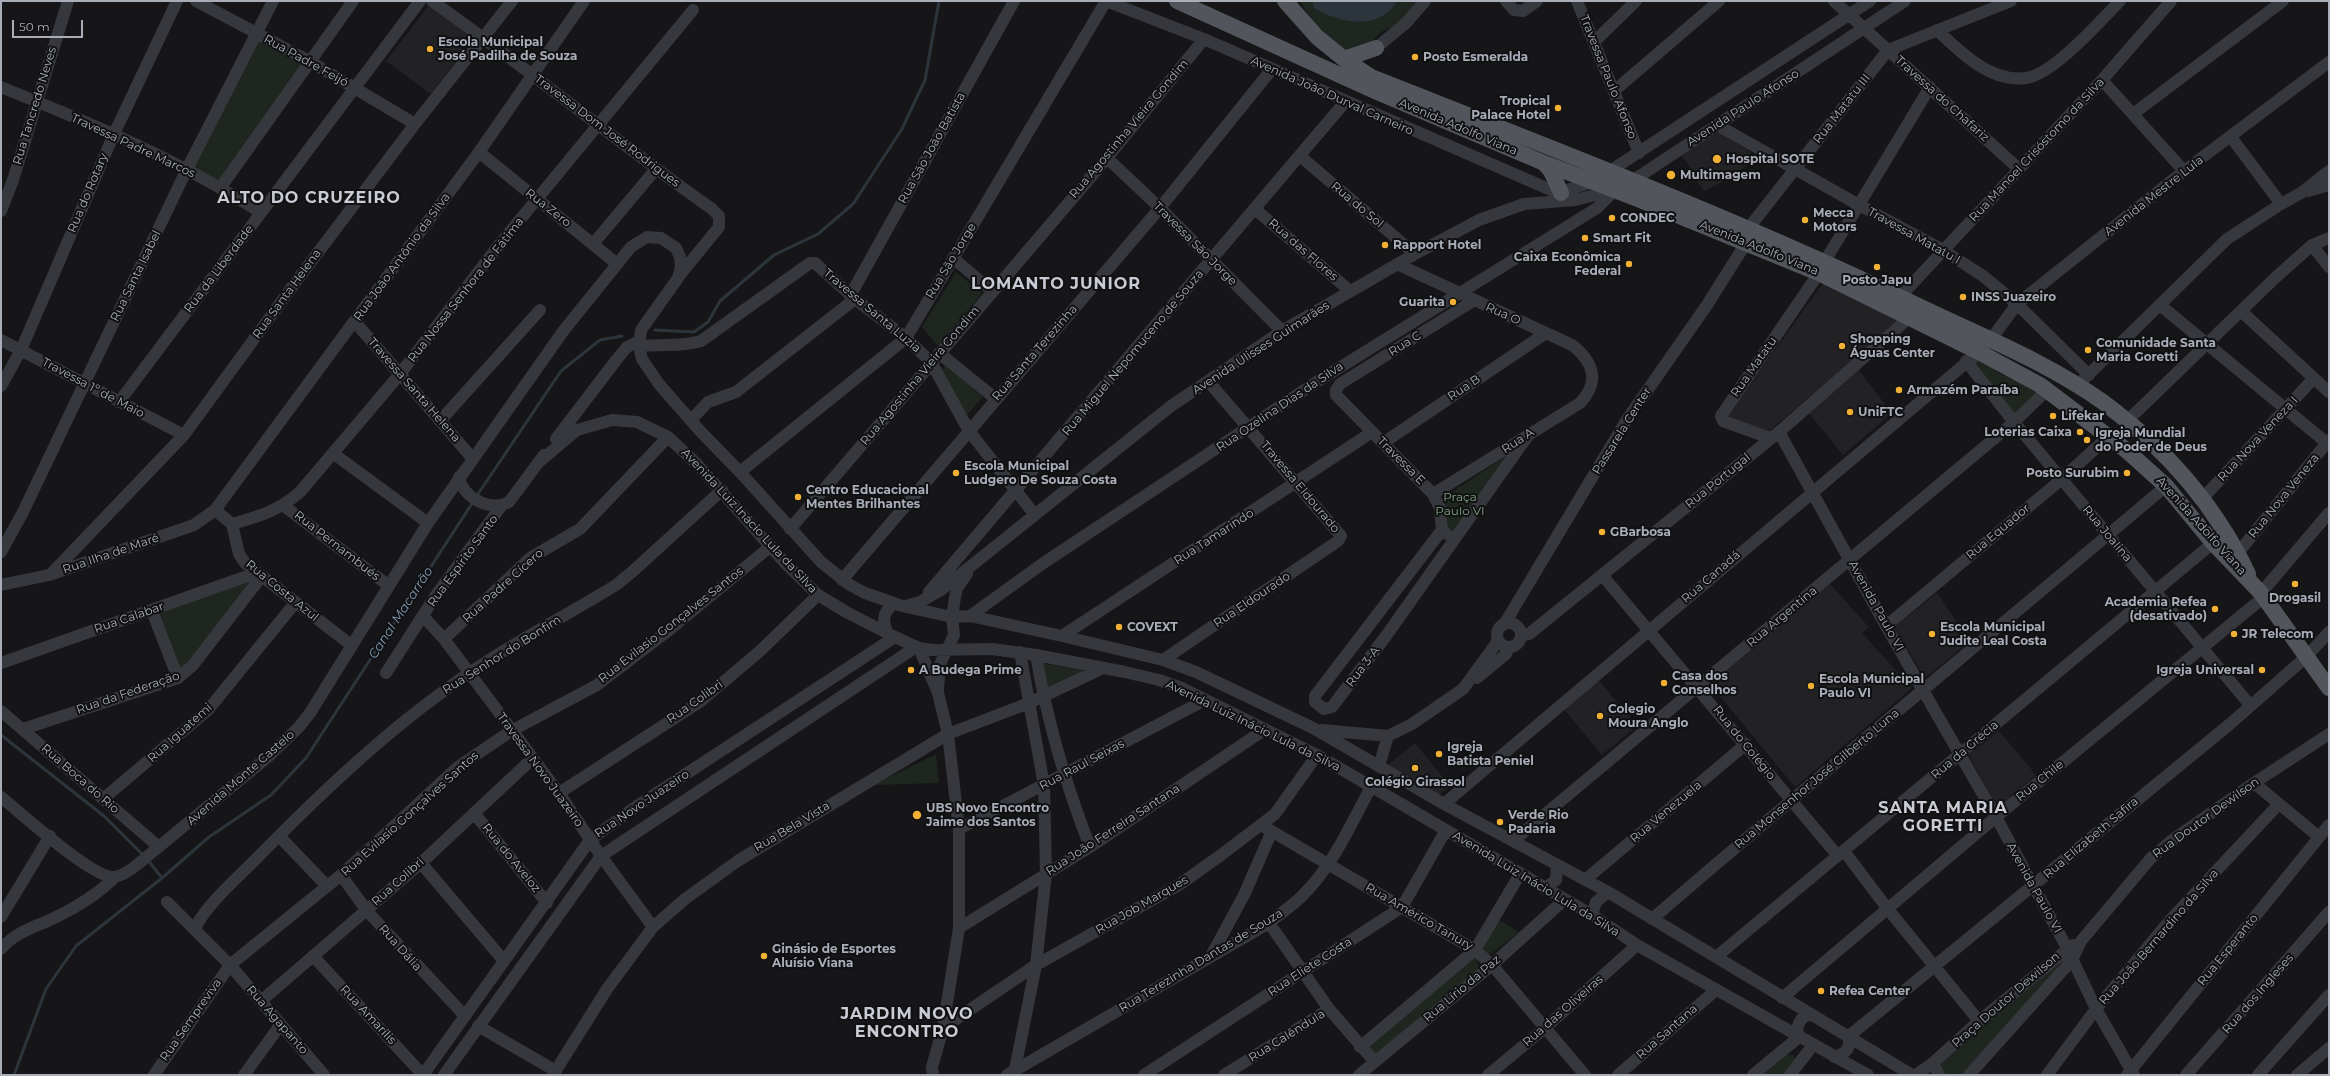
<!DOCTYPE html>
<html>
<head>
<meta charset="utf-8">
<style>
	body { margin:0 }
	#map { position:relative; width:2330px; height:1076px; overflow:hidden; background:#161618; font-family:Montserrat,sans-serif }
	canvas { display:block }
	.frame { position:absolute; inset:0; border:2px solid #a8adb8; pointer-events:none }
	.scale { position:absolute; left:12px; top:20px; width:71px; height:18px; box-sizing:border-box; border:2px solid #a8adb8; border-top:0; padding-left:5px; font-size:12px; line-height:14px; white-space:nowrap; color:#a8adb8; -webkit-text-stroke:3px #111113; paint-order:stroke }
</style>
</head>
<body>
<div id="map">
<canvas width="2330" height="1076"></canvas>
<div class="frame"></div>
<div class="scale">50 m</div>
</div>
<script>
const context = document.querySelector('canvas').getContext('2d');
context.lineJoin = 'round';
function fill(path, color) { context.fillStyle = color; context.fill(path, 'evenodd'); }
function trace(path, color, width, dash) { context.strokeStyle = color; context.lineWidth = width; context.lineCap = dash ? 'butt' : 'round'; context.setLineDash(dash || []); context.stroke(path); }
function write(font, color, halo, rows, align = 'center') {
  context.font = font + ' Montserrat,sans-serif'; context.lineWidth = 4; context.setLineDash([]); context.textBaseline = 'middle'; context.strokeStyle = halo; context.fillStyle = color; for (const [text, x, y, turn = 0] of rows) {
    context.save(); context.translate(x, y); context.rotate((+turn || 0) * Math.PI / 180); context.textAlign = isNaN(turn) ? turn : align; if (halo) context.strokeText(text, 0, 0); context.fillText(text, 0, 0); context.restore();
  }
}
fill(new Path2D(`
	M 430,4 L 474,37 L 431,94 L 386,61 Z
	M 1719,132 L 1751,152 L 1751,163 L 1720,183 L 1704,191 L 1692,176 L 1694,172 L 1680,154 Z
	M 1825,280 L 1902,319 L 1769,431 L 1727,417 Z
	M 1858,369 L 1892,413 L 1843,455 L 1807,411 Z
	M 1829,583 L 1869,627 L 1862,633 L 1912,688 L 1795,787 L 1709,683 Z
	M 1937,593 L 1970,641 L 1925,678 L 1894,627 Z
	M 1597,678 L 1637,726 L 1602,755 L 1562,707 Z
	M 1999,731 L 2036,775 L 1997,808 L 1969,755 Z
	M 1415,743 L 1450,786 L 1439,795 L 1388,765 Z`), '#222225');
fill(new Path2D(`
	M 1300,1 L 1422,1 L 1400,23 L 1381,32 L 1364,50 L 1350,54 L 1318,32 Z
	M 258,39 L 301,64 L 221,184 L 191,170 Z
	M 956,272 L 982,293 L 938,346 L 922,327 Z
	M 1977,358 L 1991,364 L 1995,371 L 2042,393 L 2014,414 L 1973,364 Z
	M 945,365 L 983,397 L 966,416 L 942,370 Z
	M 1512,452 L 1457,533 L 1448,527 L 1445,497 Z
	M 256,577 L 179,675 L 156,613 Z
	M 1041,663 L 1086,671 L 1045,691 Z
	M 936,754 L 939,783 L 874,785 Z
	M 1499,920 L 1519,932 L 1491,954 L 1488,954 L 1484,950 L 1484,944 Z
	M 1475,958 L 1479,966 L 1476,971 L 1376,1054 L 1373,1054 L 1368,1048 L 1371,1043 Z
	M 2058,965 L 2058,968 L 1967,1075 L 1943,1075 L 1940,1067 L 1944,1056 Z
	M 1787,1055 L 1794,1055 L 1794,1061 L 1783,1075 L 1763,1075 Z`), '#1e261f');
fill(new Path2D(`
	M 1312,1 L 1397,1 C 1379,32 1339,23 1314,8 Z`), '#2c353c');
trace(new Path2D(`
	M 655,330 L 694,332 L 708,322 L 720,301 L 774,255 L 818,234 L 853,204 L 902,129 L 925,80 L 939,1
	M 476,497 L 561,371 L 600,340 L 622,336
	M 1,735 L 104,816 L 143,855
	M 147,859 L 162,878
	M 14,1075 L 46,989 L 76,946 L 162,878 L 209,837 L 271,795 L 306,758 L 473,502`), '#2c353c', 3);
trace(new Path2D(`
	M 196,1 L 309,61 L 415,124
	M 432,1 C 527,68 617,142 712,209 L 719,216 L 719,227 L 679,276
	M 1106,1 L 1204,39 L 1567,197
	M 1506,1 L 1514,10 L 1523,11 L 1537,1
	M 1577,1 L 1639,153
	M 1834,1 L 2019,169
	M 1937,30 C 1960,52 1991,83 2026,78 C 2053,75 2100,21 2120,1
	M 1594,42 L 1636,1
	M 1376,48 L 1406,23 L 1425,1
	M 2102,80 L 2184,171
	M 1,87 C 90,123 180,160 261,213
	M 1614,91 L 1719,1
	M 2133,114 L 2283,1
	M 1717,125 L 1859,205 L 1943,250 L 1983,276 L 2017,304 L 2089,375
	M 2231,137 L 2281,204
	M 479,152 L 616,263
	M 1300,156 L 1415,254
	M 1107,158 L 1160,208 L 1282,331
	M 221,187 L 353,1
	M 2308,191 L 2329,185
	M 1555,194 L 1592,182 L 1610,171 L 1870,1
	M 1255,209 L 1350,291
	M 1,211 L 13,180 L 68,1
	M 1748,229 L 1888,50 L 2011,1
	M 593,244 L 656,169
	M 2312,245 L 2329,267
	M 953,258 L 992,291
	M 1825,261 L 1930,87
	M 1397,264 L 1572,345 C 1594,362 1600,382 1580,403 L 1433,494
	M 850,296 L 1014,1
	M 1900,297 L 2102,80 L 2171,1
	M 2160,305 L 2327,443
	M 2242,312 L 2329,392
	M 355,322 L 473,459
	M 1,340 L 184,435
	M 639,346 C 659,344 682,347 701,341 L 810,263 L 815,263 L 855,299 L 906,338 L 931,362 L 969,431 L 1035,515
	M 939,353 L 996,399
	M 1966,361 L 2014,422 L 2250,705
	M 2084,379 L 2227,239 L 2281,204 L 2301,193 L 2329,171
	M 1,386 L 21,350 L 114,134 L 177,1
	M 119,402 L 420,1
	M 691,420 L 708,402 L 736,392 L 855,299
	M 440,421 L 540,310
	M 2127,421 L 2275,278 L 2312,245 L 2329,238
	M 1779,432 L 1886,626 L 1996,817 L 2067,948 L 2096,1009 L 2134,1075
	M 1770,438 L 1723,421 L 1721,416 L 1819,273
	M 556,439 L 617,359 L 627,347 L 639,341
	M 1383,443 L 1546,333
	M 334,454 L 428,523
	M 539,462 L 577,430 L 612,420 L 637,422 L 668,437 L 696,463 L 785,563 L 818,595 L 848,613 L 895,637 L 919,648 L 932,650 L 992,649 L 1036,655 L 1125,672 L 1159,680 L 1182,688 L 1317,755 L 1592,915 L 1637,945 L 1868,1075
	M 740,472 L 906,338 L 1106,1
	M 459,477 C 463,498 490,512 509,502 L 544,455
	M 2203,498 L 2313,379
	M 284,506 L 389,586
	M 215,510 L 232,524 C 260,516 278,511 300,492 L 400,374 L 499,245 L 693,10
	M 232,524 L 239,554 L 245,563 L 351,645
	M 790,529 L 1107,158 L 1204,39
	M 1442,530 L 1315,696 L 1315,702 L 1324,709 L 1332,707 L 1386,636 L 1529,434
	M 1447,534 L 1442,530 L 1440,508 L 1433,494 L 1336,395 L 1336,390 L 1340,384 L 1473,301
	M 1,552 L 23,512 L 186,171 L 273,1
	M 2238,553 L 2329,440
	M 51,574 L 184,435 L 292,287 L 415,124 L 512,1
	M 1602,575 L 1838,856
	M 842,580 L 1160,208 L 1272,69
	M 1,585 L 49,575 L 194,525 L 215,510 L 479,152 L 584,1
	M 929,592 L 1345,102
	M 2261,593 L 2329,513
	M 905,606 L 920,602 L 941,590 L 1171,406 L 1282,331 L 1415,254 L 1479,220 L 1524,204 L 1575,200 L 1615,190 L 1632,181 L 1905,1
	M 152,611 L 178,678
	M 423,616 L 444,639 L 559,793 L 601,856 L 653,927
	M 970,616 L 1042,564 L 1318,381 L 1597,208 L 1614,191
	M1497 635a12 12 0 1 1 24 0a12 12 0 1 1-24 0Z
	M 1505,623 L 1626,421 L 1707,305 L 1746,243
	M 1886,626 L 2062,479 L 2109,436
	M 887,632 C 882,620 883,613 893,604
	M 1062,636 L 1366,436
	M 1521,636 L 1529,634 L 1779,432 L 1910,317
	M 444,639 L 530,558 L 580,529 L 668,437
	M 919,648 L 938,693 L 948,734 L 959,829 L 959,928 L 943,1028 L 932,1067 L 933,1075
	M 1036,655 C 1047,721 1066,785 1090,847
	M 1163,660 L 1338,541 L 1341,536 L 1208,381
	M 1,663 L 256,573
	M 386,673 L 436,595 L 502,505
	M 1477,678 L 1506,654 L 1509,647
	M 938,689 L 940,664 L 954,635 L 952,617 L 955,597 L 957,588 L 967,574
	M 1,711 L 159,847
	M 23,729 L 178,678 L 193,665 L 261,577
	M 1322,730 L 1388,736 L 1412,724 L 1463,689 L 1498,641
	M 1379,766 L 1388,736
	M 2254,783 L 2319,837
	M 559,793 L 701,701 L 760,651 L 818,595
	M 1,797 C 21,813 92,878 114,877 C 122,876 132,869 138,864 L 270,755 L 299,727 L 310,713 L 428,523 L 564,330 L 631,247 L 647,237 L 661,238 L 676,248 L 680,257 L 681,267 L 678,278 L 641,330 L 639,346 L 642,359 L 659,384 L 700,431 L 740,472 L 821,562 L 850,585 L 865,593 L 902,606 L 952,617 L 970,616 L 1062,636 L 1163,660 L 1196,672 L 1313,728 L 1444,804 L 1608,892 L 1912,1075
	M 103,799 L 208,710 L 295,603
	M 1444,804 L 1979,352 L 1995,334 L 2017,304 L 2184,171 L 2329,62
	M 474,813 L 547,903
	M 1261,825 L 1475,950 L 1492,965 L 1585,1075
	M 959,829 L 1205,700
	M 279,836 L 327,886
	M 1513,841 L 2014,422 L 2047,390
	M 1844,851 L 1887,908 L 1979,1021
	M 421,863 L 504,961
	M 341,875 L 367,911 L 465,1016
	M 1585,880 L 1746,744
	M 1544,889 L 1556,880 L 1557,865
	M 167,902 L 230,965 L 324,1075
	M 1592,915 L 1596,902 L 1608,892
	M 1,917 L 50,836
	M 1652,919 C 1821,773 1995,631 2166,486
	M 1269,923 L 1329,1009 L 1375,1062
	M 959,928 L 1090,847 L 1264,730
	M 195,930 C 200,911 238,877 253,862 C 312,802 376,740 444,691 C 497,651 559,620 616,585 L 632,572 L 722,490
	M 1,949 C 15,932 35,927 54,918 C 77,907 97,895 115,877
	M 313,956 L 423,1075
	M 1211,956 L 1244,895 L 1272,831
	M 1716,957 L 2213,543
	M 1782,998 L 1996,817 L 2264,597
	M 261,1001 L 421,863 L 532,759
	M 478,1026 L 556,1071
	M 943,1028 L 1036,965 L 1179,885 L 1221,855 L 1275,814 L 1317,755
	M 1799,1037 C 1795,1027 1800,1015 1811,1015
	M 1848,1037 L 2230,724 L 2306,657 L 2329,632
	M 1360,1047 L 1475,950 L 1520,874
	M 1834,1057 C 1844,1055 1852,1048 1848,1037
	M 1933,1063 L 1939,1075
	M 1014,1074 L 1036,965 L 1046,874 L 1044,785 L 1020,652
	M 154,1075 L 230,965 L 341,875 L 458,767 L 511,731 L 597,685 L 673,627 L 771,546
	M 244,1075 L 281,1024
	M 423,1075 L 590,840 L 634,808 L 895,637
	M 444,1075 L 601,856 L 916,647
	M 553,1075 L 607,989 L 653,927 L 685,899 L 739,860 L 948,734 L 1029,703 L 1103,668
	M 1007,1075 L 1269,923 C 1280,914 1292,906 1302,896 C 1333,866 1351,824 1371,787
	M 1144,1075 L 1402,907 L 1446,830
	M 1224,1075 L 1329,1009
	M 1359,1075 L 1492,965 L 1564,900
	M 1488,1075 L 1546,1027 L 1637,945
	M 1618,1075 L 1716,990
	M 1753,1075 L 1799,1037
	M 1790,1075 L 1813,1045
	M 1916,1075 L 1933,1063 L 1979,1021 L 2073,945
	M 1969,1075 L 2072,960 L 2081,941 L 2151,858 L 2171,841 L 2254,783 L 2329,734
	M 2047,1075 L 2096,1009 L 2171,919 L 2278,805
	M 2127,1075 L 2329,825
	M 2186,1075 L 2329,912
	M 2258,1075 L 2329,995
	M 2297,1075 L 2329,1048`), '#37383d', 12);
trace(new Path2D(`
	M 1177,1 L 1377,92 L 1544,163 L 1638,199 L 1819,273 L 1979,352 L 2040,385 L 2126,450 L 2166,486 L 2213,543 L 2261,593 L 2329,688
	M 1285,1 L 1317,37 L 1344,59 L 1371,77 C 1559,151 1748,223 1929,311 C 1988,339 2050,364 2103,402 C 2165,448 2215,504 2248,574
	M 1344,59 L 1376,48
	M 1544,163 L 1551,171 L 1561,193`), '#53555c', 16);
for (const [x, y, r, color] of [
	[430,49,4,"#f2b134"],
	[1415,57,4,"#f2b134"],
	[1558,108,4,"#f2b134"],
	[1717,159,5,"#f2b134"],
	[1671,175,5,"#f2b134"],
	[1612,218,4,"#f2b134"],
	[1805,220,4,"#f2b134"],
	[1585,238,4,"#f2b134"],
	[1385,245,4,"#f2b134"],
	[1629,264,4,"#f2b134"],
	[1877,267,4,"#f2b134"],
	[1963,297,4,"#f2b134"],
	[1453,302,4,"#f2b134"],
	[1842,346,4,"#f2b134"],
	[2088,350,4,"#f2b134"],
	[1899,390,4,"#f2b134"],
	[1850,412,4,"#f2b134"],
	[2053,416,4,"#f2b134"],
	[2080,432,4,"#f2b134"],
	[2087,440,4,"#f2b134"],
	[956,473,4,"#f2b134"],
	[2127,473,4,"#f2b134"],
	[798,497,4,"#f2b134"],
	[1602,532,4,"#f2b134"],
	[2295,584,4,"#f2b134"],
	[2215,609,4,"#f2b134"],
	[1119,627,4,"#f2b134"],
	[1932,634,4,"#f2b134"],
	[2234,634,4,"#f2b134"],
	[911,670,4,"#f2b134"],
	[2262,670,4,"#f2b134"],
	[1664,683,4,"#f2b134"],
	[1811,686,4,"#f2b134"],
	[1600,716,4,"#f2b134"],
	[1439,754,4,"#f2b134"],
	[1415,768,4,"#f2b134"],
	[917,815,5,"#f2b134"],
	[1500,822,4,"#f2b134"],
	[764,956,4,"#f2b134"],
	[1821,991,4,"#f2b134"]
]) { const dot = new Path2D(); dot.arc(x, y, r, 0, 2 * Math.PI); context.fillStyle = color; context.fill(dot); trace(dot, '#111113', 1.5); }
write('bold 12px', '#a8adb8', '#111113', [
	["Escola Municipal",438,42],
	["José Padilha de Souza",438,56],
	["Posto Esmeralda",1423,57],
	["Tropical",1550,101,"right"],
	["Palace Hotel",1550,115,"right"],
	["Hospital SOTE",1726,159],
	["Multimagem",1680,175],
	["Mecca",1813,213],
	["Motors",1813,227],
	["CONDEC",1620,218],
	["Smart Fit",1593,238],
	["Rapport Hotel",1393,245],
	["Caixa Econômica",1621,257,"right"],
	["Federal",1621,271,"right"],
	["Posto Japu",1877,280,"center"],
	["INSS Juazeiro",1971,297],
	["Guarita",1445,302,"right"],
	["Shopping",1850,339],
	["Águas Center",1850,353],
	["Comunidade Santa",2096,343],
	["Maria Goretti",2096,357],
	["Armazém Paraíba",1907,390],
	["UniFTC",1858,412],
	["Lifekar",2061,416],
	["Loterias Caixa",2072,432,"right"],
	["Igreja Mundial",2095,433],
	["do Poder de Deus",2095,447],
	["Escola Municipal",964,466],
	["Ludgero De Souza Costa",964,480],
	["Posto Surubim",2119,473,"right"],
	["Centro Educacional",806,490],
	["Mentes Brilhantes",806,504],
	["GBarbosa",1610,532],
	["Drogasil",2295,598,"center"],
	["Academia Refea",2207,602,"right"],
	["(desativado)",2207,616,"right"],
	["COVEXT",1127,627],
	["Escola Municipal",1940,627],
	["Judite Leal Costa",1940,641],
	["JR Telecom",2242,634],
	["A Budega Prime",919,670],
	["Igreja Universal",2254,670,"right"],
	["Casa dos",1672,676],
	["Conselhos",1672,690],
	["Escola Municipal",1819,679],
	["Paulo VI",1819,693],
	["Colegio",1608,709],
	["Moura Anglo",1608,723],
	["Igreja",1447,747],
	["Batista Peniel",1447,761],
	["Colégio Girassol",1415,782,"center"],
	["UBS Novo Encontro",926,808],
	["Jaime dos Santos",926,822],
	["Verde Rio",1508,815],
	["Padaria",1508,829],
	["Ginásio de Esportes",772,949],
	["Aluísio Viana",772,963],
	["Refea Center",1829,991]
], 'left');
write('12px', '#a8adb8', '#111113', [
	["Rua Padre Feijó",306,61,29],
	["Travessa Paulo Afonso",1608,77,68],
	["Avenida João Durval Carneiro",1332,96,24],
	["Travessa do Chafariz",1942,99,42],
	["Rua Tancredo Neves",35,106,-73],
	["Avenida Paulo Afonso",1743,108,-33],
	["Rua Matatu III",1842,109,-52],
	["Avenida Adolfo Viana",1458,127,23],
	["Rua Agostinha Vieira Gondim",1129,129,-50],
	["Travessa Dom José Rodrigues",607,131,37],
	["Travessa Padre Marcos",133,146,25],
	["Rua São João Batista",932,148,-61],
	["Rua Manoel Crisóstomo da Silva",2037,150,-47],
	["Rua do Rotary",88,193,-67],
	["Avenida Mestre Lula",2154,196,-38],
	["Rua do Sol",1357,205,40],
	["Rua Zero",548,208,38],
	["Travessa Matatu I",1914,236,29],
	["Travessa São Jorge",1195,244,45],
	["Avenida Adolfo Viana",1759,248,22],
	["Rua das Flores",1303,250,41],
	["Rua João Antônio da Silva",402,257,-54],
	["Rua São Jorge",951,261,-59],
	["Rua da Liberdade",219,269,-53],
	["Rua Santa Isabel",136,276,-64],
	["Rua Nossa Senhora de Fátima",466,290,-52],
	["Rua Santa Helena",287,294,-54],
	["Travessa Santa Luzia",872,311,40],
	["Rua O",1503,314,24],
	["Rua C",1405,344,-32],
	["Avenida Ulisses Guimarães",1261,348,-33],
	["Rua Santa Terezinha",1035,353,-49],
	["Rua Miguel Nepomuceno de Souza",1133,353,-50],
	["Rua Matatu",1754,367,-55],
	["Rua Agostinha Vieira Gondim",920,376,-50],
	["Travessa 1º de Maio",93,388,28],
	["Rua B",1464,388,-34],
	["Travessa Santa Helena",414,390,49],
	["Rua Ozelina Dias da Silva",1280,407,-34],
	["Passarela Center",1622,431,-58],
	["Rua Nova Veneza I",2258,439,-47],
	["Rua A",1518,441,-33],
	["Travessa E",1401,461,45],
	["Rua Portugal",1718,481,-39],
	["Travessa Eldourado",1300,487,50],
	["Rua Nova Veneza",2284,496,-51],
	["Avenida Luiz Inácio Lula da Silva",749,521,47],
	["Avenida Adolfo Viana",2201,526,48],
	["Rua Equador",1998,532,-40],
	["Rua Joalina",2107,534,50],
	["Rua Tamarindo",1214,537,-33],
	["Rua Pernambués",337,546,38],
	["Rua Ilha de Maré",111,554,-19],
	["Rua Espírito Santo",463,561,-54],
	["Rua Canadá",1711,577,-41],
	["Rua Padre Cícero",503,586,-42],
	["Rua Costa Azul",282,591,39],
	["Rua Eldourado",1252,600,-34],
	["Avenida Paulo VI",1876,606,61],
	["Rua Argentina",1782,617,-40],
	["Rua Calabar",129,618,-19],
	["Rua Evilasio Gonçalves Santos",671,625,-38],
	["Rua Senhor do Bonfim",502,655,-32],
	["Rua 3-A",1363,667,-53],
	["Rua da Federação",128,693,-19],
	["Rua Colibri",695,702,-35],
	["Avenida Luiz Inácio Lula da Silva",1253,726,26],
	["Rua Iguatemi",180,733,-42],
	["Rua do Colégio",1744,743,51],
	["Rua da Grécia",1965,750,-40],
	["Rua Raul Seixas",1082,765,-28],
	["Travessa Novo Juazeiro",540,770,54],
	["Avenida Monte Castelo",241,778,-41],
	["Rua Boca do Rio",80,779,41],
	["Rua Monsenhor José Gilberto Luna",1817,779,-40],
	["Rua Chile",2040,781,-39],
	["Rua Novo Juazeiro",642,804,-34],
	["Rua Venezuela",1666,812,-40],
	["Rua Evilasio Gonçalves Santos",410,814,-42],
	["Rua Doutor Dewilson",2206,818,-36],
	["Rua Bela Vista",792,827,-31],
	["Rua João Ferreira Santana",1113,830,-33],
	["Rua Elizabeth Safira",2091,838,-40],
	["Rua do Aveloz",511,858,51],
	["Rua Colibri",398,882,-42],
	["Avenida Luiz Inácio Lula da Silva",1536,884,31],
	["Avenida Paulo VI",2034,888,61],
	["Rua Job Marques",1142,905,-30],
	["Rua Américo Tanury",1419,917,30],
	["Rua João Bernardino da Silva",2159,937,-49],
	["Rua Dália",400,948,48],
	["Rua Esperanto",2228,950,-51],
	["Rua Terezinha Dantas de Souza",1201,961,-31],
	["Rua Eliete Costa",1310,967,-33],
	["Rua Lírio da Paz",1462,989,-40],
	["Rua dos Ingleses",2258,994,-49],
	["Praça Doutor Dewilson",2006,1000,-41],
	["Rua das Oliveiras",1563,1011,-41],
	["Rua Amarílis",368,1015,47],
	["Rua Sempreviva",191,1020,-55],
	["Rua Agapanto",277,1020,49],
	["Rua Santana",1667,1032,-41],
	["Rua Calêndula",1287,1036,-32]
]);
write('12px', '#7fa381', '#111113', [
	["Praça",1460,497],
	["Paulo VI",1460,511]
]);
write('italic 13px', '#7f9bb3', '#111113', [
	["Canal Macarrão",401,613,-57]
]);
context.letterSpacing = '1px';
write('bold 16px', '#c9ccd4', '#111113', [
	["ALTO DO CRUZEIRO",309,198],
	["LOMANTO JUNIOR",1056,284],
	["SANTA MARIA",1943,808],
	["GORETTI",1943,826],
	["JARDIM NOVO",907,1014],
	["ENCONTRO",907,1032]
]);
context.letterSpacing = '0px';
</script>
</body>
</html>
